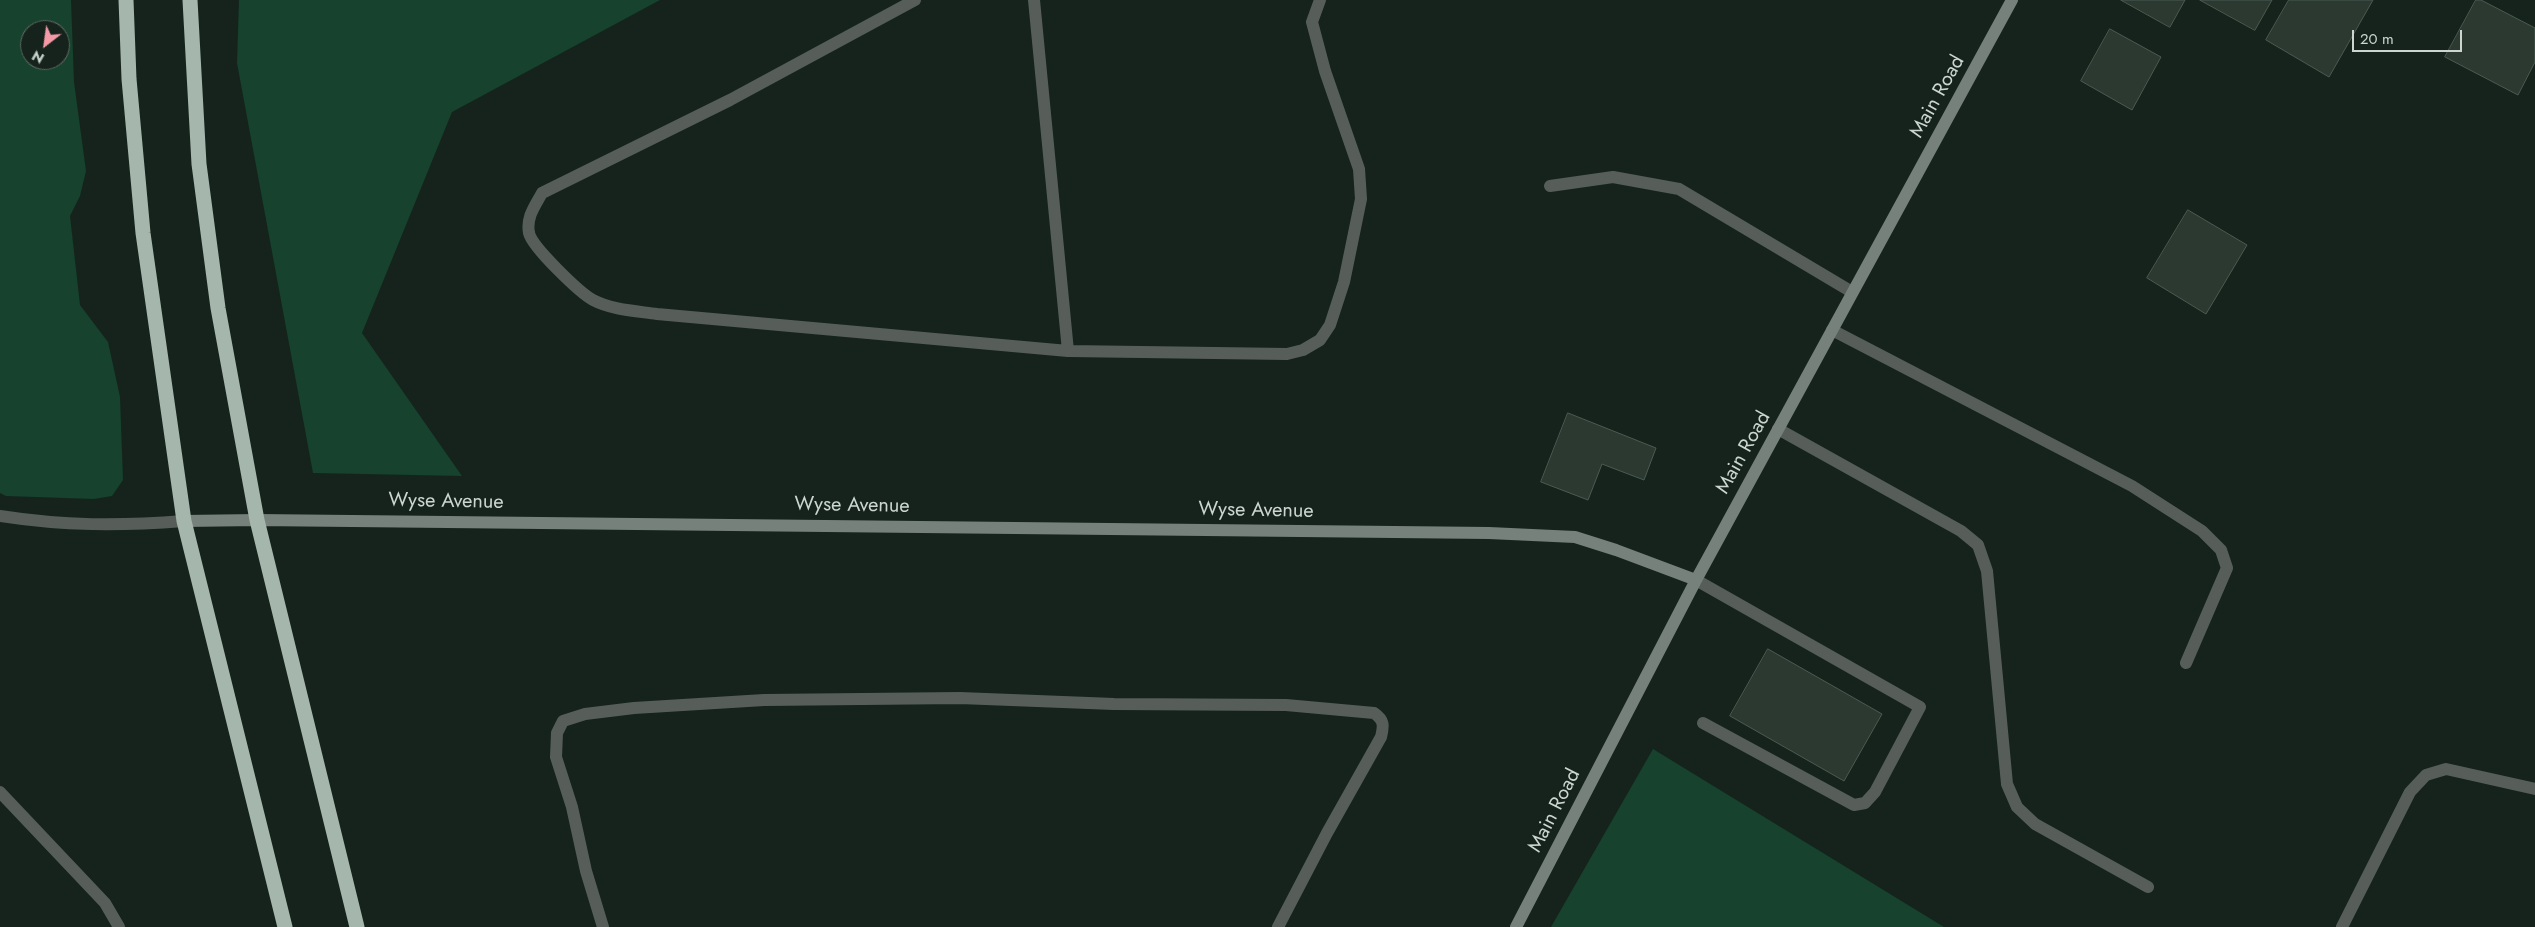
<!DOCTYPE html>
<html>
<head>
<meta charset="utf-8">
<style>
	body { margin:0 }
	#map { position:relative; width:2535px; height:927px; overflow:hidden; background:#15231c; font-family:Jost,sans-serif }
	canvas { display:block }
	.north { position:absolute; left:20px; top:20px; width:50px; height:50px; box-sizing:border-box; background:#15231c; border:1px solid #5e6a64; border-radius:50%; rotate:210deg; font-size:14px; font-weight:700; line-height:20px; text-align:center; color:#ccd5d0 }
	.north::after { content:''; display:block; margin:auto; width:18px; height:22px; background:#f49aa6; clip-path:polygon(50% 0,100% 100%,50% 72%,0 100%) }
	.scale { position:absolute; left:2352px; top:30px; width:110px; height:22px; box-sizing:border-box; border:2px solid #ccd5d0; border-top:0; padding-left:6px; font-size:15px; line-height:18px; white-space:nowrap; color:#ccd5d0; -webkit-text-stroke:4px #15231c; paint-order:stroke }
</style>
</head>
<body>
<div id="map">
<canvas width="2535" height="927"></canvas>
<div class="north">N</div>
<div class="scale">20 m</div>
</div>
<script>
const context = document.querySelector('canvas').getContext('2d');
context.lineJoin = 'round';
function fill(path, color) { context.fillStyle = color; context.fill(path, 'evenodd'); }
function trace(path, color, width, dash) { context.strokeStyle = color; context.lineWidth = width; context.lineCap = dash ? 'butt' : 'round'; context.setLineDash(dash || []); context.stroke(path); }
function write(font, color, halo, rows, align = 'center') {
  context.font = font + ' Jost,sans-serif'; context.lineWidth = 4; context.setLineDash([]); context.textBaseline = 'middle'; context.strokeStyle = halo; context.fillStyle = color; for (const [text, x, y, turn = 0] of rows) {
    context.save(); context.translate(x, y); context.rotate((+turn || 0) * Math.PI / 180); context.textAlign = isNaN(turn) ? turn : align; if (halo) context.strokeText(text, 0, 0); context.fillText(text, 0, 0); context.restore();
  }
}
fill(new Path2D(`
	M 0,0 L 71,0 L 74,82 L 86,171 L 80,196 L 70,216 L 80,305 L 108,342 L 120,397 L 123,480 L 112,496 L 94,499 L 6,496 L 0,493 ZM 30,30 L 60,30 L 60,60 L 30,60 Z
	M 239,0 L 660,0 L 452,112 L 362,333 L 462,476 L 313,473 L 237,63 Z
	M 1653,749 L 1944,927 L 1551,927 Z`), '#16422e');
const building = new Path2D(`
	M 2121,0 L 2185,0 L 2170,27 Z
	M 2200,0 L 2272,0 L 2255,30 Z
	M 2289,0 L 2373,0 L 2329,77 L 2266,40 Z
	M 2476,0 L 2481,0 L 2535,28 L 2535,62 L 2518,95 L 2445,57 Z
	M 2110,29 L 2161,57 L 2132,110 L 2081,81 Z
	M 2188,210 L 2247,245 L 2206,314 L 2147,278 Z
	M 1568,413 L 1656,448 L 1644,480 L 1602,464 L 1588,500 L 1541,482 Z
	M 1768,649 L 1882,714 L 1844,781 L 1730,716 Z`);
fill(building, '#2b3931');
trace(building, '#4b5b52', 1);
trace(new Path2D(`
	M 915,0 L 730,100 L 542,193 C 535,206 526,217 529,233 C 532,247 580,293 593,300 C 612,310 636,311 657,314 L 1068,351 L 1287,354 L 1303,350 L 1320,340 L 1330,325 L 1344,282 L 1361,199 L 1359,169 L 1325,71 L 1312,22 L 1320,0
	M 1034,0 L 1068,351
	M 1550,186 L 1613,177 L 1679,189 L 1852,292
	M 1832,330 L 2132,486 L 2202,531 L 2221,550 L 2227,568 L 2186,663
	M 1778,429 L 1961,531 L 1978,545 L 1987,571 L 2007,784 L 2017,807 L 2035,824 L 2148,887
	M 1696,580 L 1920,707 L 1875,792 L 1865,803 L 1854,805 L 1703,723
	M 0,792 L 105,903 L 119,927
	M 603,927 L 586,871 L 572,807 L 556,757 L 557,733 L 563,721 L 585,714 L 634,708 L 764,700 L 960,698 L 1114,704 L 1286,705 L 1374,713 C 1384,720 1384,725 1381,737 L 1327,833 L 1278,927
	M 2342,927 L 2410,792 L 2426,775 L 2446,769 L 2535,789`), '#575e5a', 12);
trace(new Path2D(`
	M 0,516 C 64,526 120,526 184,521`), '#575e5a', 12);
trace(new Path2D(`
	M 184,521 L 257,520 L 1489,533 L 1575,537 L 1616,550 L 1696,580
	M 1516,927 L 1696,580 L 2012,0`), '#77817b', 12);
trace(new Path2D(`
	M 126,0 L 129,79 L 143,233 L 184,521 L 285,927
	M 190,0 L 199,164 L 218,308 L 257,520 L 357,927`), '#a5b6ac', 15);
write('20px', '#ccd5d0', '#15231c', [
	["Main Road",1938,97,-61],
	["Main Road",1744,453,-61],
	["Wyse Avenue",446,502,1],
	["Wyse Avenue",852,506,1],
	["Wyse Avenue",1256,511,1],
	["Main Road",1555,811,-63]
]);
</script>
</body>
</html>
